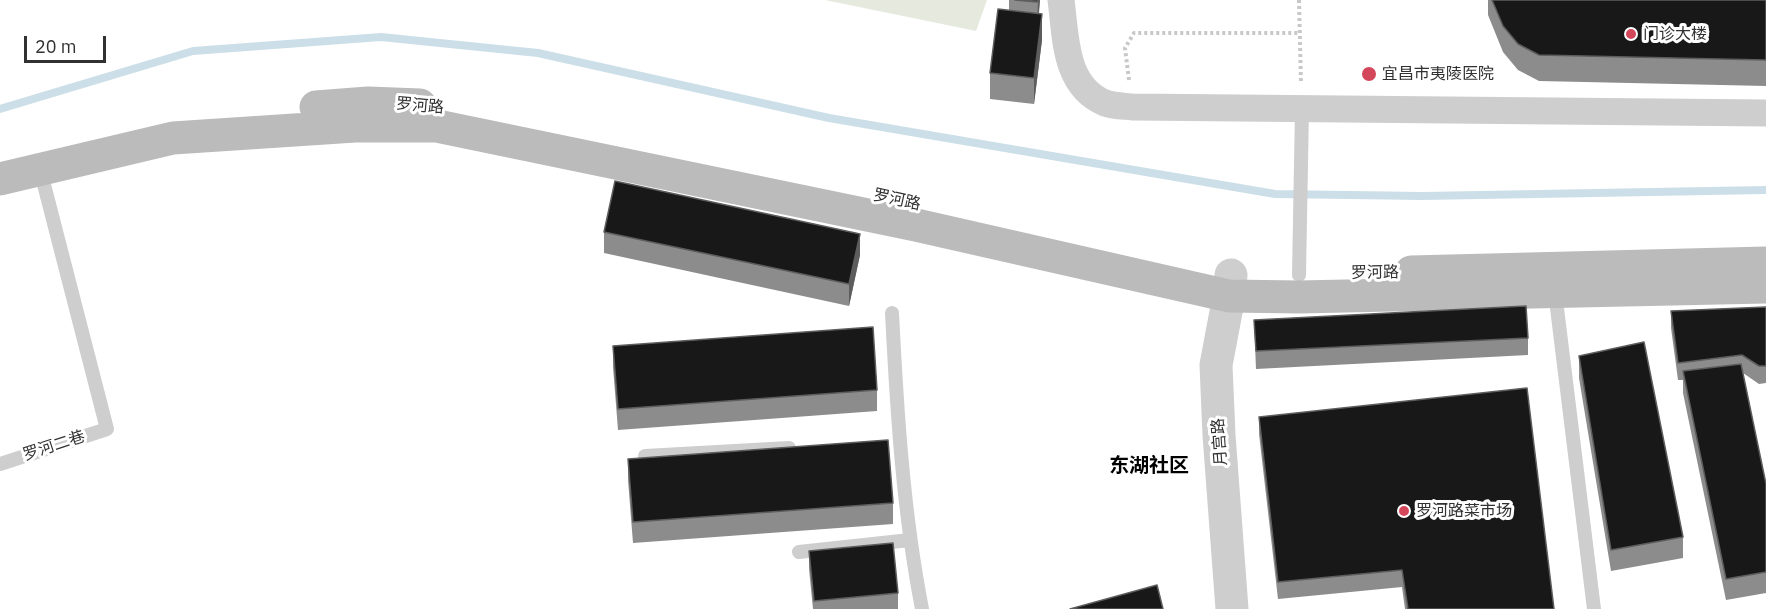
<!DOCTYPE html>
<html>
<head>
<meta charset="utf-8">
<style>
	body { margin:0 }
	#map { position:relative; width:1766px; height:609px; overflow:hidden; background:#fff; font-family:"IBM Plex Sans",sans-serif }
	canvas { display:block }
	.scale { position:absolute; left:24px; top:36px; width:82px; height:27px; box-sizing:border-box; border:3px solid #313131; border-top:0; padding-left:8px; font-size:18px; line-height:21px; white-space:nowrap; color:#313131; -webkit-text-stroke:4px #fff; paint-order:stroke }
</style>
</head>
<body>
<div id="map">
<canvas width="1766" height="609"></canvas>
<div class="scale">20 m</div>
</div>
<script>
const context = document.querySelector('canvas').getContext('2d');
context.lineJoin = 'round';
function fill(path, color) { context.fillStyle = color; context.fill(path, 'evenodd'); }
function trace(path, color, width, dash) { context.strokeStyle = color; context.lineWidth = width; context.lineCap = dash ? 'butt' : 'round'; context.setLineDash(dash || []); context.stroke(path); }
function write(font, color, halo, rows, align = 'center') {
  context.font = font + ' "IBM Plex Sans","Noto Sans SC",sans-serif'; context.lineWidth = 6; context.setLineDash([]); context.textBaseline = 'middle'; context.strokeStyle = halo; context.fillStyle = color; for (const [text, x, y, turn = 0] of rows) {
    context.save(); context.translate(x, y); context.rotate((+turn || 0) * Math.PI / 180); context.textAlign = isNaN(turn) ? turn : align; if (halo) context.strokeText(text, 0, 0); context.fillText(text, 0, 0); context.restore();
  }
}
fill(new Path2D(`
	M 825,0 L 987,0 L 976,31 Z`), '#e5e9de');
trace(new Path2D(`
	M 0,109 L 193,51 L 381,37 L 538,53 L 829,118 L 1275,194 L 1423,196 L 1766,190`), '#ccdfe8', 8);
trace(new Path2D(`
	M 1299,0 L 1301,83
	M 1129,80 L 1125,48 L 1134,33 L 1300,33`), '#c8c8c8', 4, [3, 3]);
trace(new Path2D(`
	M 1299,275 L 1302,109
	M 1555,292 L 1594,609
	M 892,313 C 897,412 903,511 922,609
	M 645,456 L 789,448
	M 0,464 L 107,429 L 40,169
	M 799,552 L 910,540`), '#cecece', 14);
trace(new Path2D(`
	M 1061,0 C 1066,37 1064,86 1105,103 C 1113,106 1124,106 1133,107 L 1766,113`), '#cecece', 27);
trace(new Path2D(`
	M 1231,275 L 1229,296 L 1216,365 L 1219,435 L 1232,609`), '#cecece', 33);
trace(new Path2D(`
	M 316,107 L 368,103 L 420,105
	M 0,179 L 173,138 L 355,126 L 437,126 L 916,225 L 1229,296 L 1299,297 L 1766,287
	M 1411,272 L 1766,263`), '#bbb', 33);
fill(new Path2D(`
	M 1009,0 L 1040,0 L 1039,14 L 1042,40 L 1034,104 L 990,99 L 990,73 L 1009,10 Z
	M 1488,0 L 1766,0 L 1766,86 L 1539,81 L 1518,70 L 1503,52 L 1488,15 Z
	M 604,232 L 860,255 L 849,306 L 604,253 Z
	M 1766,307 L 1766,383 L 1759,384 L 1743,373 L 1766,484 L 1766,593 L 1726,600 L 1683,393 L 1683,380 L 1678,380 L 1671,328 L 1671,311 Z
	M 1254,320 L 1528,338 L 1528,355 L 1256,369 Z
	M 613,346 L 877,390 L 877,411 L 618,430 L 613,367 Z
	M 1579,356 L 1683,537 L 1683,558 L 1611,571 L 1579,378 Z
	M 1259,417 L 1554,609 L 1405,609 L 1402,587 L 1278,599 L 1259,434 Z
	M 628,459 L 893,503 L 893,524 L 633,543 L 628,480 Z
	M 809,551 L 898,593 L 898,609 L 813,609 L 809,569 Z`), '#8c8c8c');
fill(new Path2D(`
	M 1038,0 L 1040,0 L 1037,28 Z
	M 1042,14 L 1042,40 L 1034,104 L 1034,78 Z
	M 860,234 L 860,255 L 849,306 L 849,284 Z`), '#5d5d5d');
const building = new Path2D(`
	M 1015,0 L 1038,0 L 1037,2 Z
	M 1492,0 L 1766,0 L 1766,60 L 1539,55 L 1518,44 L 1503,26 Z
	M 998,9 L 1042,14 L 1034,78 L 990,73 Z
	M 615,181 L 860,234 L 849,284 L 604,232 Z
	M 1526,306 L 1528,338 L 1256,351 L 1254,320 Z
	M 1766,307 L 1766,366 L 1759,366 L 1742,355 L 1678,363 L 1671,311 Z
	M 873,327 L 877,390 L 618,409 L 613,346 Z
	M 1644,342 L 1683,537 L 1611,550 L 1579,356 Z
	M 1741,364 L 1766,484 L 1766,572 L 1726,579 L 1683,371 Z
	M 1527,388 L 1554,609 L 1408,609 L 1402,570 L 1278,582 L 1259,417 Z
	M 888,440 L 893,503 L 633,522 L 628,459 Z
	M 893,543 L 898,593 L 814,601 L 809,551 Z
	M 1157,585 L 1163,609 L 1070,609 Z`);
fill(building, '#181818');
trace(building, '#5d5d5d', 1.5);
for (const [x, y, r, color] of [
	[1631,34,6,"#d4475b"],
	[1369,74,8,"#d4475b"],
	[1404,511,6,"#d4475b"]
]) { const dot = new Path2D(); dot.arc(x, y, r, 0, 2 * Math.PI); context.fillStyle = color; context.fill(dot); trace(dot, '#fff', 2); }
write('16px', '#313131', '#fff', [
	["门诊大楼",1643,34],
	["宜昌市夷陵医院",1382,74],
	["罗河路菜市场",1416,511]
], 'left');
write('16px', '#313131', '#fff', [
	["罗河路",420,106,5],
	["罗河路",897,200,12],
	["罗河路",1375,273,-1],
	["月宫路",1220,442,-94],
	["罗河二巷",54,446,-18]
]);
write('bold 20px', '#000', '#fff', [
	["东湖社区",1149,466]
]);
</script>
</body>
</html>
